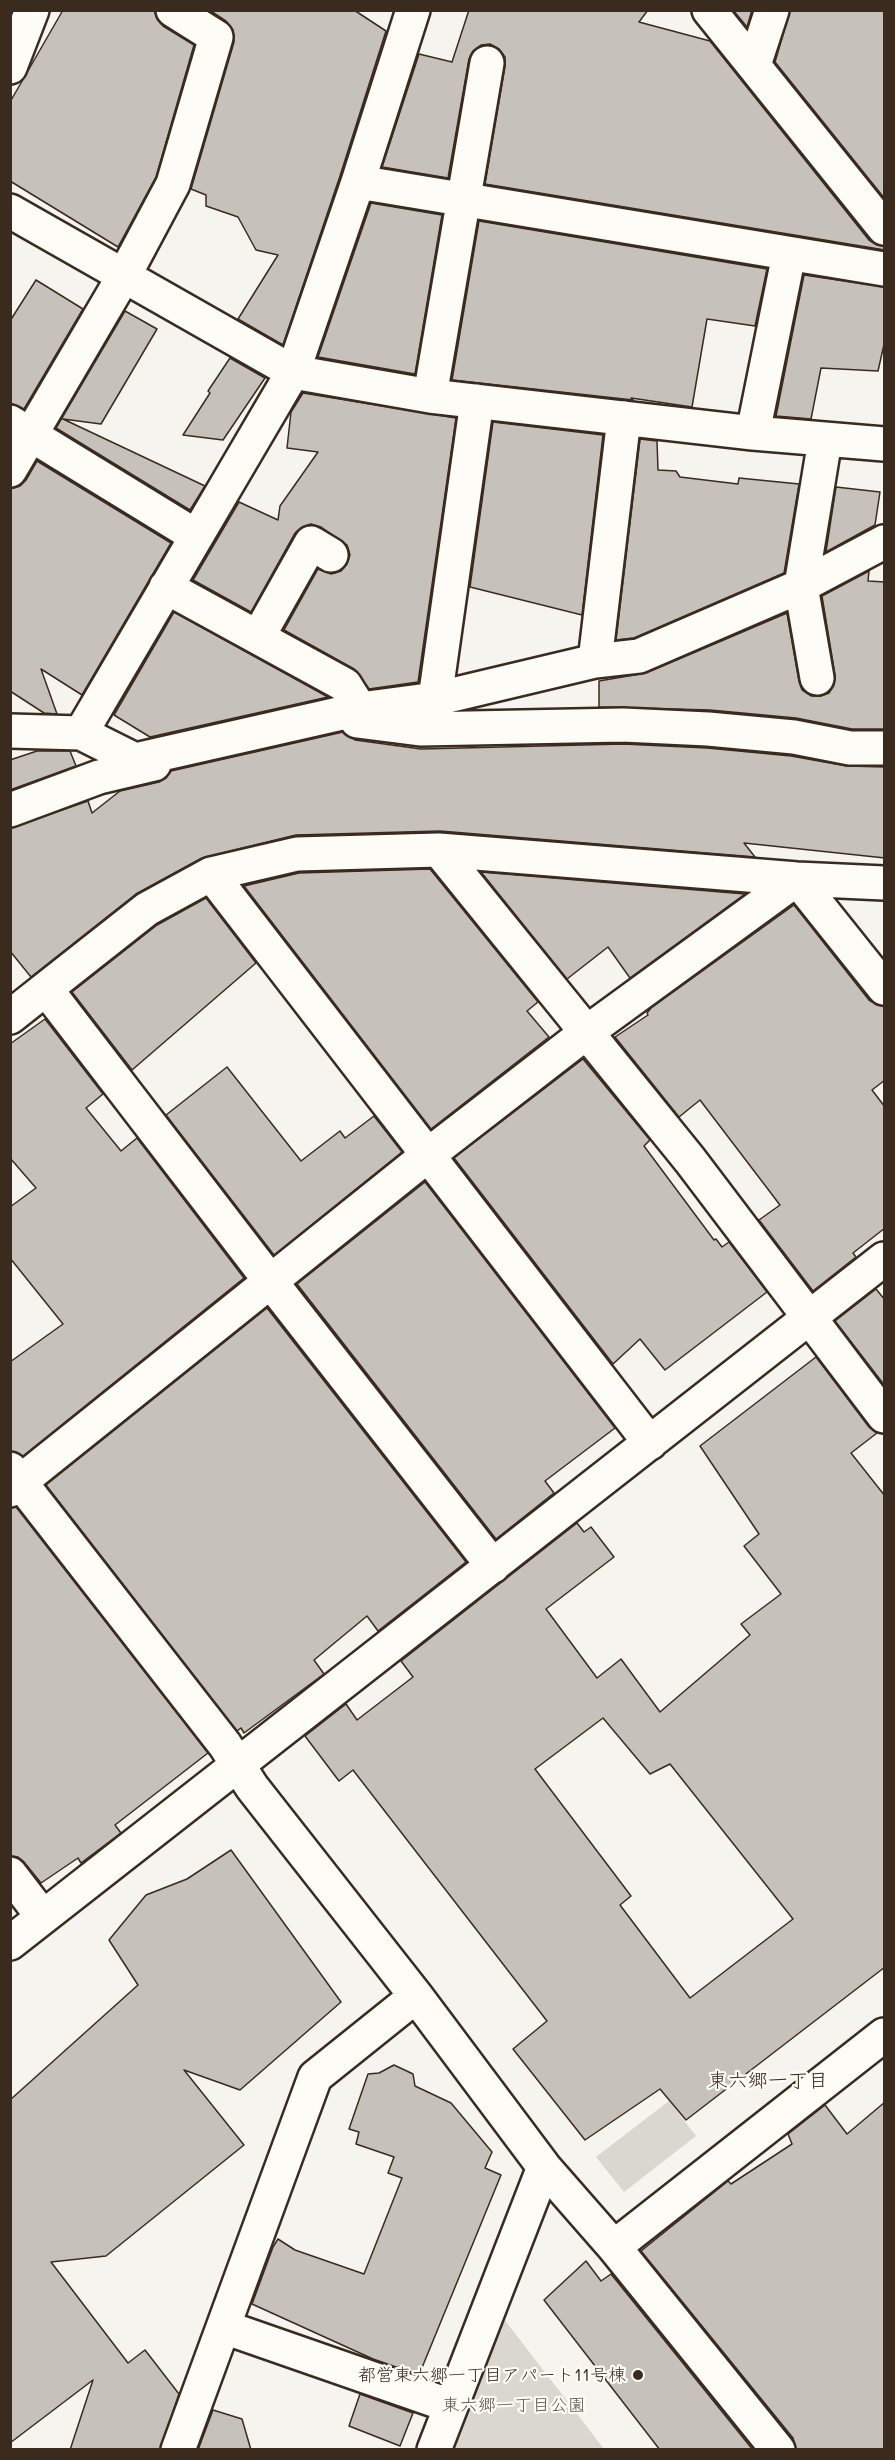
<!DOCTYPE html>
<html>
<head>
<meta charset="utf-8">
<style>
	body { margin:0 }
	#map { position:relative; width:895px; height:2460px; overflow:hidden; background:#f5f4ee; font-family:Mali,sans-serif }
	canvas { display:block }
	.frame { position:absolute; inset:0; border:12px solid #3b2a1e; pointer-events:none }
</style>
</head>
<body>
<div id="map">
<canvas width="895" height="2460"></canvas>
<div class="frame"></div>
</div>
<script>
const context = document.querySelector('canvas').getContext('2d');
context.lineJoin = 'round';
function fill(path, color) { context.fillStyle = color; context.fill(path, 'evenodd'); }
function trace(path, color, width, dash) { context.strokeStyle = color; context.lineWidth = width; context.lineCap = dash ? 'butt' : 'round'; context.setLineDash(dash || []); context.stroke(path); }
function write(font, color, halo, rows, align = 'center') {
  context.font = font + ' Mali,"Klee One",sans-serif'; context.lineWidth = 4.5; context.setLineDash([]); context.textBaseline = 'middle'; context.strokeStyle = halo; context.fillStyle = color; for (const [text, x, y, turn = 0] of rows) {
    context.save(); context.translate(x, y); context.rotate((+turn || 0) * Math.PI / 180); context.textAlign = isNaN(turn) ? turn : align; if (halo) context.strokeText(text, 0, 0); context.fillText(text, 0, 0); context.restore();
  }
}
fill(new Path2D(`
	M 669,2101 L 696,2136 L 624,2192 L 596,2157 Z
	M 500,2314 L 604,2449 L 451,2450 Z`), '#dad6d0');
const building = new Path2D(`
	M 63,10 L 154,10 L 157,19 L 163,26 L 194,45 L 156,177 L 118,247 L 10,181 L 10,102 Z
	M 209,10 L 354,10 L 386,31 L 340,176 L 283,345 L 238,319 L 278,255 L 256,250 L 238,217 L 206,206 L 206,195 L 191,189 L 234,42 L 233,30 L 226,21 Z
	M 469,10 L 648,10 L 639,22 L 710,41 L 869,240 L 877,245 L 885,246 L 885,250 L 485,184 L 505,66 L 505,57 L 499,49 L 490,44 L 481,45 L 473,51 L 469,59 L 448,178 L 382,167 L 419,54 L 452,62 Z
	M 733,10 L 752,10 L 747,27 Z
	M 790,10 L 885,10 L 885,199 L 775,62 Z
	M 371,203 L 442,215 L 415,374 L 318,357 Z
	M 479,221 L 767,269 L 755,326 L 707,319 L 692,407 L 631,398 L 633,400 L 452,380 Z
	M 804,275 L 885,287 L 885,340 L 878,371 L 821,368 L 811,419 L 776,416 Z
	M 36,280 L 83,309 L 24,409 L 10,403 L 10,321 Z
	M 125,311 L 157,329 L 101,424 L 63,419 L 205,486 L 190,510 L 56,428 Z
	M 230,358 L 265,378 L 223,440 L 183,435 L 210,393 L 208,391 Z
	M 303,393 L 456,418 L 418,682 L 369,689 L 354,669 L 284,630 L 318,569 L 331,574 L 341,571 L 347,564 L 350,555 L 347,545 L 321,527 L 311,524 L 302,527 L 295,533 L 251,612 L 193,580 L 239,502 L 278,520 L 280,506 L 318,452 L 287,448 L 291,412 Z
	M 493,422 L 603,435 L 582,615 L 470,587 Z
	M 640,439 L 657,441 L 658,470 L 676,471 L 680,477 L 738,484 L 739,478 L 799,484 L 784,573 L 634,638 L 616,640 Z
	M 37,461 L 171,543 L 82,695 L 41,669 L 57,714 L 44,713 L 10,691 L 10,489 L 20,486 L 26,480 Z
	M 836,487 L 880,492 L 875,525 L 826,552 Z
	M 869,571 L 868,581 L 885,582 L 885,729 L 852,729 L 796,718 L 710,710 L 599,707 L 599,681 L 646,673 L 787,613 L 799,681 L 802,690 L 811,696 L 821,696 L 829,693 L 834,685 L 835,675 L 822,596 Z
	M 174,612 L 328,697 L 150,737 L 114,715 Z
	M 343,732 L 355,740 L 421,749 L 623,744 L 707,748 L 791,756 L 847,766 L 885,767 L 885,858 L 744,843 L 755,857 L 440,831 L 296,835 L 202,858 L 136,894 L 31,977 L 10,951 L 10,828 L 88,801 L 92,813 L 120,791 L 159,782 L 166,778 L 171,771 Z
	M 37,751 L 70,751 L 76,766 L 10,790 L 10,760 Z
	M 430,869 L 538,1002 L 527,1011 L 549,1037 L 431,1129 L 244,886 L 299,873 Z
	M 481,872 L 745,894 L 630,978 L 608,947 L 567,979 Z
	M 206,898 L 256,963 L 132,1070 L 72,992 L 157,925 Z
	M 794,905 L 869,1000 L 877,1005 L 885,1006 L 885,1080 L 872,1090 L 885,1107 L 885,1228 L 853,1253 L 856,1257 L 813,1291 L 759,1220 L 780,1205 L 700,1100 L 679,1117 L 615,1037 L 648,1015 L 647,1013 L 651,1008 Z
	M 45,1019 L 103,1094 L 86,1108 L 121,1151 L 137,1138 L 244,1278 L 23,1456 L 10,1451 L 10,1362 L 63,1324 L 10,1258 L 10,1207 L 36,1188 L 10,1158 L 10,1044 Z
	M 583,1059 L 650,1140 L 644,1146 L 714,1240 L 716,1239 L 722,1247 L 729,1242 L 767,1292 L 665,1370 L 640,1339 L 613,1364 L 454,1158 Z
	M 227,1067 L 301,1161 L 340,1131 L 345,1138 L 374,1116 L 402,1152 L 274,1255 L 166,1115 Z
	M 425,1182 L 615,1428 L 545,1481 L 554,1493 L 496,1539 L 297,1284 Z
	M 876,1289 L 885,1300 L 885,1386 L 835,1321 Z
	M 267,1308 L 466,1562 L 378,1631 L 367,1616 L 314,1660 L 324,1674 L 244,1733 L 241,1728 L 237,1731 L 46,1485 Z
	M 816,1357 L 869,1427 L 877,1433 L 851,1453 L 885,1496 L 885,1967 L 686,2120 L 660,2089 L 585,2140 L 513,2049 L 547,2021 L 353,1770 L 339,1781 L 305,1736 L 346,1704 L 357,1720 L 413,1677 L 401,1661 L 577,1523 L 584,1532 L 591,1527 L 614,1557 L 546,1609 L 597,1678 L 621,1659 L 660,1712 L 750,1635 L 741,1624 L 781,1594 L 744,1546 L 759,1534 L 700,1446 ZM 603,1718 L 650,1774 L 670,1764 L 793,1919 L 690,1998 L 620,1905 L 631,1896 L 535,1769 Z
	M 16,1507 L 208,1753 L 115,1825 L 121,1833 L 81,1863 L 78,1858 L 41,1883 L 24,1862 L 18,1857 L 10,1856 L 10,1508 Z
	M 231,1850 L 341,2002 L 240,2090 L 184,2070 L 244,2145 L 106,2256 L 51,2262 L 128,2363 L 145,2350 L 179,2394 L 160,2450 L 70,2450 L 93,2380 L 10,2443 L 10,2100 L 138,1985 L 109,1940 L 146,1895 L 187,1879 Z
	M 394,2065 L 413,2074 L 415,2086 L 451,2103 L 492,2152 L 485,2168 L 501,2175 L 419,2375 L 373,2359 L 252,2304 L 273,2247 L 278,2239 L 295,2250 L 364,2274 L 402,2178 L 388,2173 L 394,2157 L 356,2144 L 359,2132 L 349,2129 L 368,2074 L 379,2073 Z
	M 885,2102 L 885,2450 L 796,2450 L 793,2438 L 641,2251 L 728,2181 L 731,2184 L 792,2144 L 788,2134 L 825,2105 L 847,2134 Z
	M 586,2261 L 601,2281 L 611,2274 L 753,2450 L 660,2450 L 544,2300 Z
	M 360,2394 L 413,2413 L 400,2446 L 349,2426 Z
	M 213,2410 L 242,2419 L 251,2450 L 198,2450 Z`);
fill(building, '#c7c1bb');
trace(building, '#3b2a1e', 1.5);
const minor = new Path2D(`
	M 709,10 L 884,228
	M 754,65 L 772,10
	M 10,67 L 32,10
	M 358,182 L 884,269
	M 10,211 L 293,372 L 430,396 L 753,433 L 884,444
	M 430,396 L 487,63
	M 10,422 L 196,536
	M 753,433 L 789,254
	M 10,470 L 125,274 L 173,184 L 216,37 L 173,10
	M 166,587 L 345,685 L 360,709
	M 258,637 L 311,543 L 331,555
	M 595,661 L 624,418
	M 817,678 L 801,586 L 825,440
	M 435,699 L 477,401
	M 357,721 L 420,729 L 623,725 L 708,729 L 794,737 L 850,748 L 884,748
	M 10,731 L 81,733 L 135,760 L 360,709 L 435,699 L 595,661 L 639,656 L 801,586 L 884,542
	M 81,733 L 293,372 L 358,182 L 413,10
	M 10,810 L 99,777 L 154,764
	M 439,850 L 690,1160 L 884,1416
	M 211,874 L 650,1443
	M 46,989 L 271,1282 L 493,1566
	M 10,1017 L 147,909 L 211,874 L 297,854 L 439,850 L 797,879 L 884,883
	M 10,1469 L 225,1745 L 252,1787 L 416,1996 L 544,2167 L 614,2247 L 778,2450
	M 10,1490 L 428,1155 L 587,1032 L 797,879 L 884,988
	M 10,1874 L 43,1917
	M 10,1943 L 884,1259
	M 614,2247 L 884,2035
	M 224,2327 L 451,2406
	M 178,2450 L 315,2077 L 416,1996
	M 434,2450 L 544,2167`);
trace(minor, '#3b2a1e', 38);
trace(minor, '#fdfcf7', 33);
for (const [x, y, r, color] of [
	[638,2375,6,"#3b2a1e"]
]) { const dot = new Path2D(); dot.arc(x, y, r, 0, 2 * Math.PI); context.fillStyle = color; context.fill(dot); trace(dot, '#fdfcf7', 2); }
write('18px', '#3b2a1e', '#fdfcf7', [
	["都営東六郷一丁目アパート11号棟",626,2375]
], 'right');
write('18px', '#63554a', '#fdfcf7', [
	["東六郷一丁目公園",514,2405]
]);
write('20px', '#3b2a1e', '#fdfcf7', [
	["東六郷一丁目",768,2081]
]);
</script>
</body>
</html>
